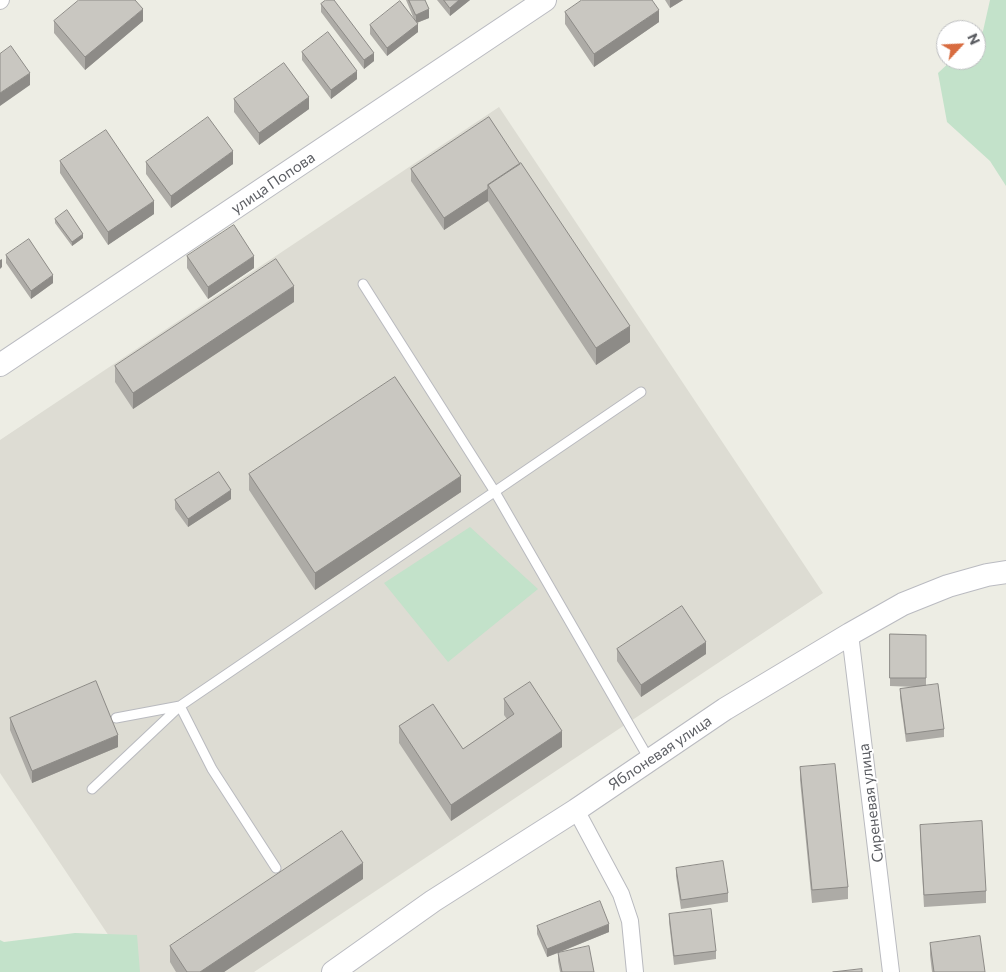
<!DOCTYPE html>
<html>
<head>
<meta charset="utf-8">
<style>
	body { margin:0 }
	#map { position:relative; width:1006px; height:972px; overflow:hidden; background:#edede4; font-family:Commissioner,sans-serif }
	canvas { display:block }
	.north { position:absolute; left:936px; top:20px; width:50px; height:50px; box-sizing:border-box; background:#fff; border:1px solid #bebfc1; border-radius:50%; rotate:65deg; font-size:14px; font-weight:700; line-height:20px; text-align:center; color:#5c5e63 }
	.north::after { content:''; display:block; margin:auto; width:18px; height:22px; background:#d86c40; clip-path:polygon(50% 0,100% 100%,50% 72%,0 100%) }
</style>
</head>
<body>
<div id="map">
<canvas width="1006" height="972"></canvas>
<div class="north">N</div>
</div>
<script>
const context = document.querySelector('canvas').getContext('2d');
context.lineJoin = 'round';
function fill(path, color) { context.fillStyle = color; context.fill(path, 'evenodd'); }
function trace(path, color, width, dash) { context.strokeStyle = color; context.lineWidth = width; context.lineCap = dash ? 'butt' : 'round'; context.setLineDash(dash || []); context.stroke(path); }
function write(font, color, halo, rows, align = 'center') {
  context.font = font + ' Commissioner,sans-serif'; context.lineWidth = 4; context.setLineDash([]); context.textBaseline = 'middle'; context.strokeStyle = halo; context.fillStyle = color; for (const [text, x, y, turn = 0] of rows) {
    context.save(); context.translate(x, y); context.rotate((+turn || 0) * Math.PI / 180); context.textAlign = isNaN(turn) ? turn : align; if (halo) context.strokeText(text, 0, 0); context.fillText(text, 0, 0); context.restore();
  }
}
fill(new Path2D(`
	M 499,107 L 823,593 L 254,972 L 133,972 L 0,773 L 0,440 Z`), '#dddcd3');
fill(new Path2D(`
	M 990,0 L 1006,0 L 1006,186 L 990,161 L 947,122 L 938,73 L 952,60 L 976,60 L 976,38 L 983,31 Z
	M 470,527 L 538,589 L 448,662 L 384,583 Z
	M 75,933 L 137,935 L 140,972 L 0,972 L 0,940 L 4,942 Z`), '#c3e2ca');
const lane = new Path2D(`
	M 363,284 L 495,492 L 649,759
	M 116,718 L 180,706 L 212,769 L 276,868
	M 92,789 L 180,706 L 641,392`);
const street = new Path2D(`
	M 0,1 L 1,0
	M 850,634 L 891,972
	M 576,810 L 621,894 L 630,921 L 635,972`);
const secondary = new Path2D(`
	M 0,365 L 545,0
	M 333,972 L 433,901 L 576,810 L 725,709 L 850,634 L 903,604 L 948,586 L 987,575 L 1006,572`);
trace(lane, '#b9babf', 11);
trace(street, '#b9babf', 18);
trace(secondary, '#babbc1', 24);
trace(lane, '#fff', 9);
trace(street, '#fff', 16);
trace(secondary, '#fff', 22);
fill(new Path2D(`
	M 406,0 L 425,0 L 429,18 L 417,23 L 418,32 L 387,56 L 370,34 L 370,25 L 414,19 Z
	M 437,0 L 470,0 L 450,16 Z
	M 665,0 L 683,0 L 670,8 Z
	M 321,4 L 374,61 L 364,69 L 321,12 Z
	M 565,12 L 659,22 L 594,67 L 565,24 Z
	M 54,21 L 143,21 L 85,70 L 54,33 Z
	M 302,52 L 357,79 L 331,99 L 302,60 Z
	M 234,99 L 309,109 L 259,145 L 234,112 Z
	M 489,117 L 630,342 L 596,365 L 488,201 L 444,230 L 411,181 L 411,169 Z
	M 60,161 L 154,214 L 108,245 L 60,173 Z
	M 146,162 L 233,164 L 171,208 L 146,174 Z
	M 55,219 L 83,238 L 72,246 L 55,223 Z
	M 6,255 L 53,283 L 31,299 L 6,263 Z
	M 187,256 L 254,268 L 208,299 L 187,268 Z
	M 294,302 L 133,409 L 115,382 L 115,366 Z
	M 249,474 L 461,492 L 315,590 L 249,490 Z
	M 231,499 L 188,527 L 175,509 L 175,500 Z
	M 890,634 L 926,635 L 926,685 L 944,729 L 944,737 L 906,742 L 900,697 L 900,689 L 915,687 L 890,686 Z
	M 617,649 L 706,654 L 641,697 L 617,661 Z
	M 504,699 L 562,747 L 451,821 L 399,743 L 399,726 L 463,749 L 507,719 L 504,715 Z
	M 10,718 L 118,747 L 32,783 L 10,730 Z
	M 800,767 L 848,887 L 848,899 L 812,903 L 800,780 Z
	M 920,825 L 986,891 L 986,903 L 924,907 L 920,837 Z
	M 676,868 L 728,893 L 728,902 L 681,909 L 676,876 Z
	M 363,879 L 224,972 L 176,972 L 170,962 L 170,946 Z
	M 669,914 L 716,951 L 716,959 L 674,965 L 669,922 Z
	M 537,926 L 609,932 L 558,953 L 594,972 L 560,972 L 558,961 L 558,953 L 547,957 L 537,934 Z
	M 930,943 L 985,972 L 932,972 L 930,955 Z`), '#adaba6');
fill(new Path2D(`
	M 459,0 L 470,0 L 450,16 L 450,8 Z
	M 670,0 L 683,0 L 670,8 Z
	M 143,9 L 143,21 L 85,70 L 85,57 Z
	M 429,9 L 429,18 L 416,23 L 416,15 Z
	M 659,10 L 659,22 L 594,67 L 594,54 Z
	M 418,24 L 418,32 L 387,56 L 387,48 Z
	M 374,53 L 374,61 L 364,69 L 364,60 Z
	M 357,71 L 357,79 L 331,99 L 331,90 Z
	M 30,73 L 30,85 L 0,106 L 0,93 Z
	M 309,97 L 309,109 L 259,145 L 259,133 Z
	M 233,151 L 233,164 L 171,208 L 171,196 Z
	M 488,189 L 488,201 L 444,230 L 444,218 Z
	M 154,201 L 154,214 L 108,245 L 108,232 Z
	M 83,234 L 83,238 L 72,246 L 72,242 Z
	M 254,256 L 254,268 L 208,299 L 208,287 Z
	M 2,259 L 2,267 L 0,269 L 0,260 Z
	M 53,275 L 53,283 L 31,299 L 31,291 Z
	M 294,286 L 294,302 L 133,409 L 133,393 Z
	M 630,326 L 630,342 L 596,365 L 596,348 Z
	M 461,476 L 461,492 L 315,590 L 315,573 Z
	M 231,490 L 231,499 L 188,527 L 188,519 Z
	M 706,642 L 706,654 L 641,697 L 641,685 Z
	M 562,731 L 562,747 L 451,821 L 451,805 Z
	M 118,735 L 118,747 L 32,783 L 32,771 Z
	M 363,863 L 363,879 L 224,972 L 200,972 Z
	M 609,924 L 609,932 L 547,957 L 547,949 Z`), '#8d8b87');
const building = new Path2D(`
	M 79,0 L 135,0 L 143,9 L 85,57 L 54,21 Z
	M 326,0 L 334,0 L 374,53 L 364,60 L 321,4 Z
	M 409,0 L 425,0 L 429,9 L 416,15 Z
	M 444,0 L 459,0 L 450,8 Z
	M 582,0 L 652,0 L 659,10 L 594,54 L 565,12 Z
	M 400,1 L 418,24 L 387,48 L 370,25 Z
	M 328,32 L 357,71 L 331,90 L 302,52 Z
	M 11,46 L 30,73 L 0,93 L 0,54 Z
	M 284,63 L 309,97 L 259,133 L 234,99 Z
	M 208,117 L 233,151 L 171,196 L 146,162 Z
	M 489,117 L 520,164 L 488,185 L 488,189 L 444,218 L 411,169 Z
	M 106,130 L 154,201 L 108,232 L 60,161 Z
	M 521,163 L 630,326 L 596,348 L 488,185 Z
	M 67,210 L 83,234 L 72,242 L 55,219 Z
	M 234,225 L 254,256 L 208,287 L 187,256 Z
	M 29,239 L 53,275 L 31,291 L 6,255 Z
	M 276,259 L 294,286 L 133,393 L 115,366 Z
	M 395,377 L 461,476 L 315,573 L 249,474 Z
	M 219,472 L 231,490 L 188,519 L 175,500 Z
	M 682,606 L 706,642 L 641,685 L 617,649 Z
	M 890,634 L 926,635 L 926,678 L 890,678 Z
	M 96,681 L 118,735 L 32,771 L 10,718 Z
	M 530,682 L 562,731 L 451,805 L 399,726 L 433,704 L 463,749 L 514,714 L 504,699 Z
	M 938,684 L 944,729 L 906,734 L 900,689 Z
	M 835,764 L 848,887 L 812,890 L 800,767 Z
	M 982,821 L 986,891 L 924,895 L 920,825 Z
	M 342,831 L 363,863 L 200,972 L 187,972 L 170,946 Z
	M 723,861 L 728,893 L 681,900 L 676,868 Z
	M 600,901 L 609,924 L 547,949 L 537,926 Z
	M 711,909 L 716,951 L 674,956 L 669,914 Z
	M 980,936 L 985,972 L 934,972 L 930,943 Z
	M 589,946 L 594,972 L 562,972 L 558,953 Z
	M 862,969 L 862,972 L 833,972 Z`);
fill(building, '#c9c7c1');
trace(building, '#8d8b87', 1);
write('15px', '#5c5e63', '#fff', [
	["улица Попова",273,183,-34],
	["Яблоневая улица",660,753,-34],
	["Сиреневая улица",871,803,-97]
]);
</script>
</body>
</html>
